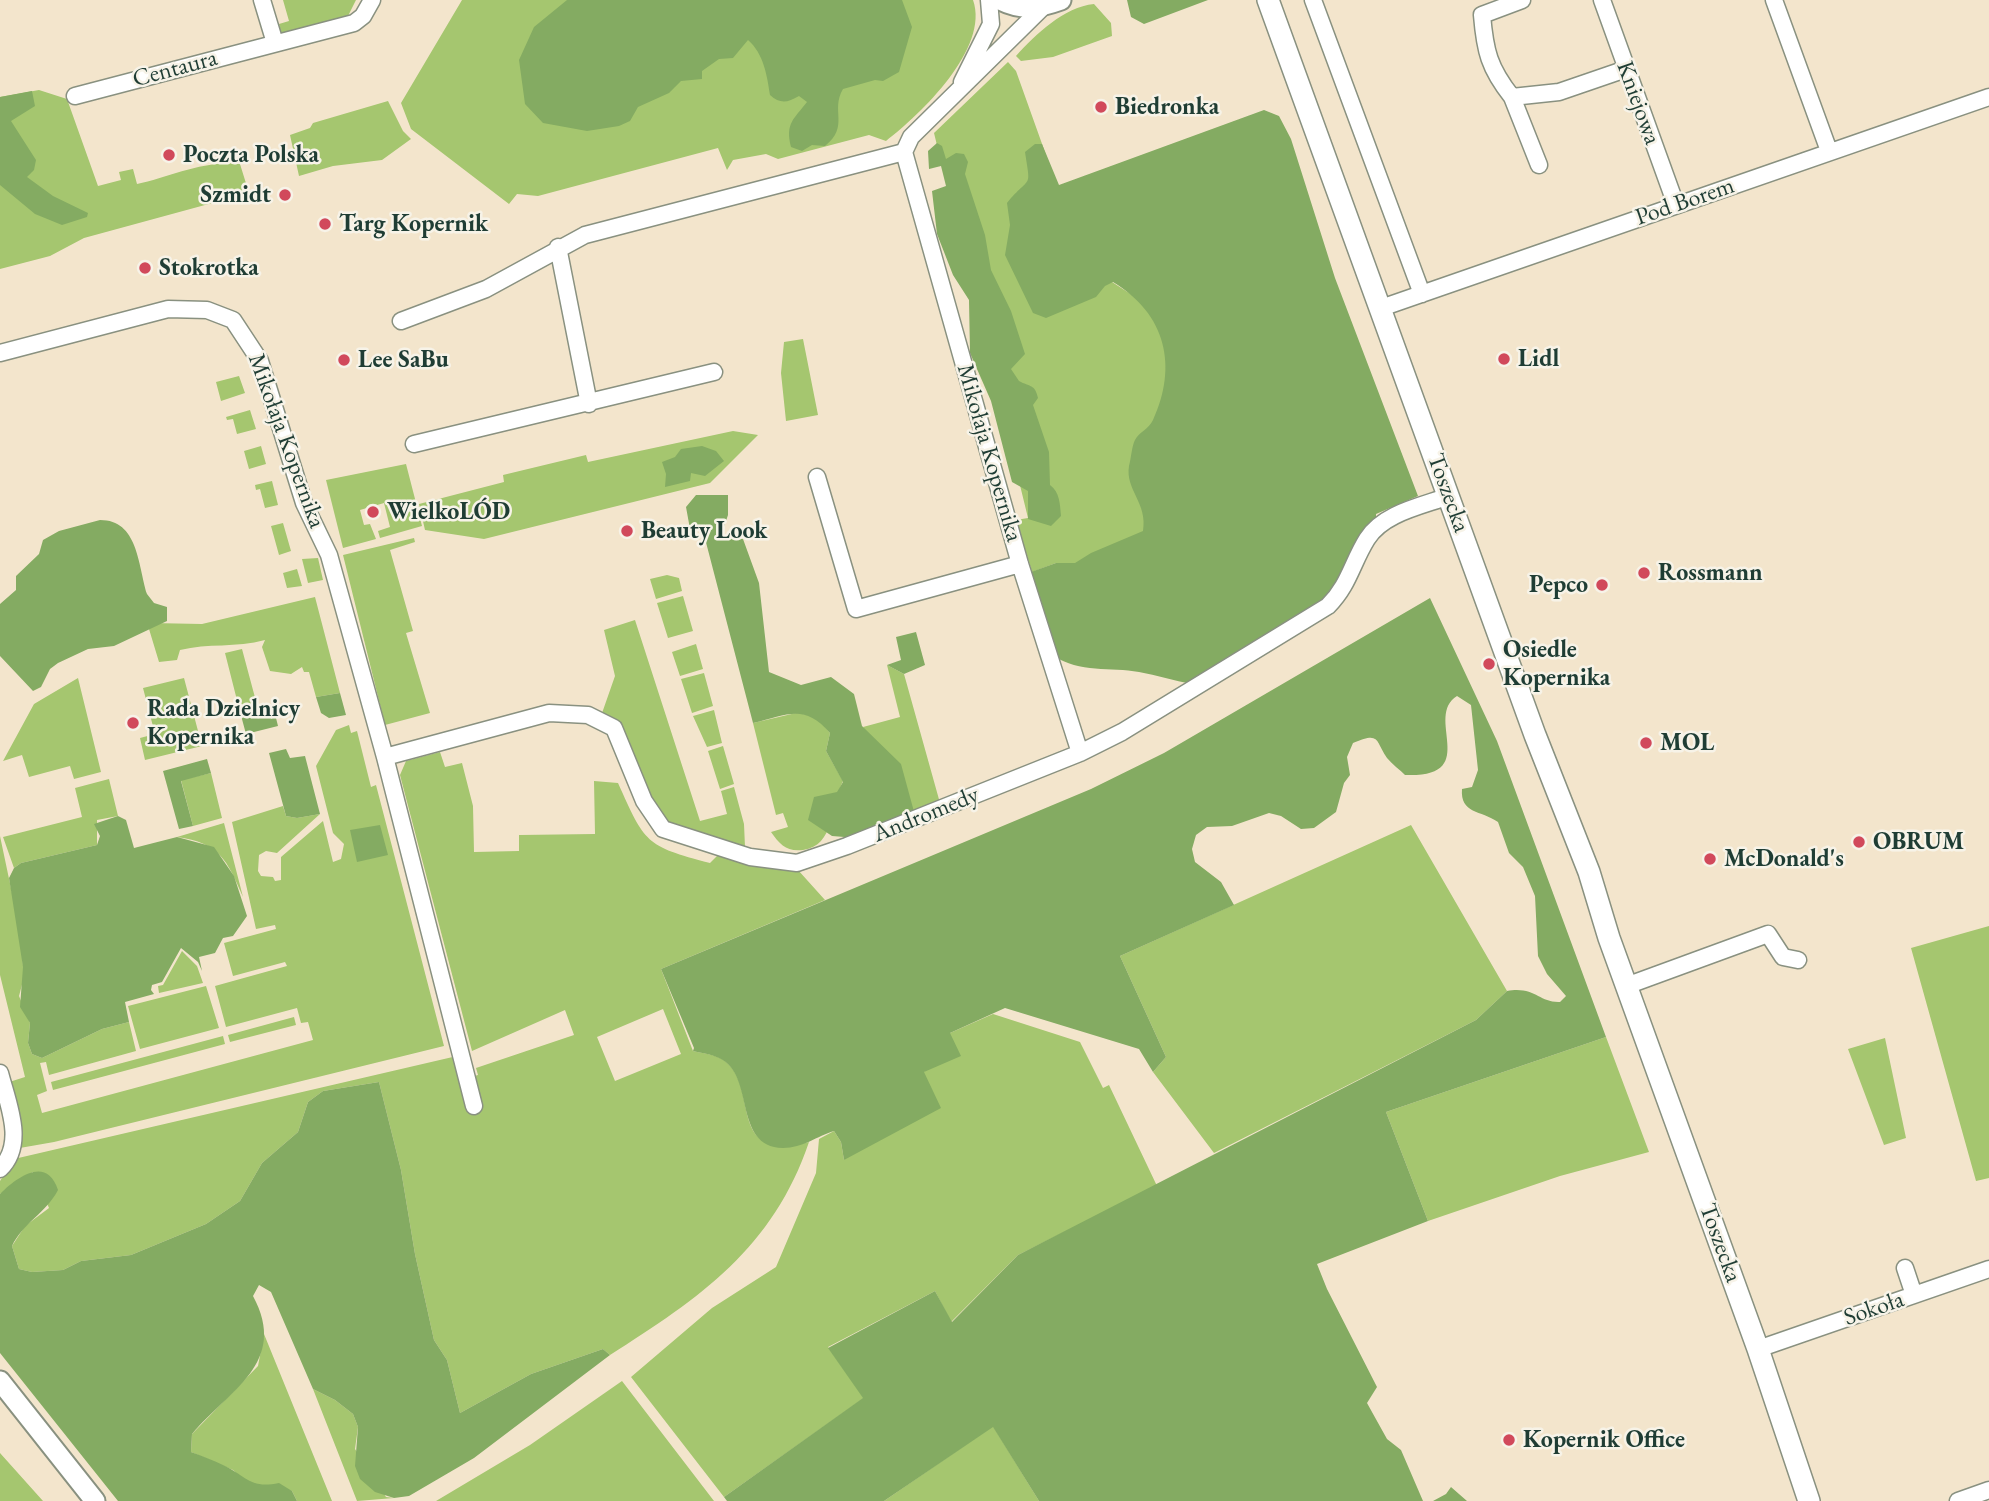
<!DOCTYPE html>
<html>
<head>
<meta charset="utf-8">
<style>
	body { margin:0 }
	canvas { display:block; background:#f3e5cc }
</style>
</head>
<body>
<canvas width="1989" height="1501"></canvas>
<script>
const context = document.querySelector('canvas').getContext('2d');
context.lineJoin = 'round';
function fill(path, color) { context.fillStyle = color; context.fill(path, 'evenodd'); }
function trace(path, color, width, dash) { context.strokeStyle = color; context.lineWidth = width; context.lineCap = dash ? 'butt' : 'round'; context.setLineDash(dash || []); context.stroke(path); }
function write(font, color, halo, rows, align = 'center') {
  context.font = font + ' "EB Garamond",serif'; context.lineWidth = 5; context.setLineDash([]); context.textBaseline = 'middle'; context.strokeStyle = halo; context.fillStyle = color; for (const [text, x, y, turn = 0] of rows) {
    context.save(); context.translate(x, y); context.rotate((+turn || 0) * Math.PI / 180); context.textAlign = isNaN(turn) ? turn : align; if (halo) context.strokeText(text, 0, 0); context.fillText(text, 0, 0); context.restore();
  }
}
fill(new Path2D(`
	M 283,0 L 356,0 L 348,16 L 282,37 L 279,24 L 289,21 Z
	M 462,0 L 973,0 C 990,48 921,114 886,141 L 869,135 L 778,159 L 766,154 L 733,160 L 727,170 L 718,148 L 538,196 L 517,194 L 509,204 L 411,129 L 401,103 Z
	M 1094,4 L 1111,23 L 1112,36 L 1053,57 L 1021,61 L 1016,56 C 1036,34 1064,7 1094,4 Z
	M 1008,62 L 1016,71 L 1061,197 L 1112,282 L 1177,324 L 1166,410 L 1136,479 L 1150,535 L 1067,575 L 1056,563 L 1032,572 L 1016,520 L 1028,518 L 934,133 Z
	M 39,90 L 67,99 L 98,186 L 121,180 L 119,172 L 133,169 L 137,184 C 169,177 207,159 240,164 L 249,193 L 84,238 L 50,256 L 0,269 L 0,97 Z
	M 388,101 L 403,131 L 411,139 L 382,160 L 333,166 L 299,176 L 290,135 L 310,128 L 313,123 Z
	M 803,339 L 818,415 L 786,421 L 781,373 L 784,342 Z
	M 239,376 L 245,393 L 221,401 L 216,382 Z
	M 250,410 L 256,429 L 237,434 L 233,419 L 227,420 L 226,417 Z
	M 733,431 L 758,435 L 710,483 L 484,539 L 425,530 L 419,504 L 504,482 L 503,475 L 586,455 L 588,462 Z
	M 261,446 L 266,464 L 249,469 L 244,451 Z
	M 406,464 L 422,526 L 380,538 L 378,531 L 390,527 L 384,503 L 360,510 L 364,525 L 370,524 L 376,539 L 343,548 L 326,480 Z
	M 272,481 L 278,505 L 265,508 L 260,489 L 256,490 L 255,485 Z
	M 283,523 L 291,551 L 279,555 L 271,526 Z
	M 414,538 L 415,542 L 390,550 L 413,631 L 406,633 L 430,713 L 385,725 L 343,555 Z
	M 318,558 L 323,580 L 308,583 L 302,559 Z
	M 297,569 L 302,586 L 287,588 L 283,573 Z
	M 667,575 L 679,578 L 682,591 L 656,599 L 650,579 Z
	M 683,596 L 693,631 L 668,638 L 657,603 Z
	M 315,597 L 340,693 L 316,697 L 309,672 L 304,672 L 302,667 L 291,674 L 270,671 L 262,647 L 265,640 C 236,648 208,643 180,650 L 177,660 L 159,662 L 149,629 L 151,623 L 202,624 Z
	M 635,620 L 700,821 L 727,814 L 721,791 L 734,787 L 744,824 L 745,847 L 659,820 L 601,716 L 615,676 L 604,630 Z
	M 696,644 L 703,669 L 680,676 L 672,652 Z
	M 242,649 L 257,705 L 239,708 L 225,653 Z
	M 887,665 L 904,674 L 940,803 L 915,814 L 863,727 L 900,717 Z
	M 704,673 L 713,706 L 692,713 L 681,679 Z
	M 78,678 L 101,772 L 74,779 L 70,766 L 29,777 L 22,755 L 3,761 L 34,704 Z
	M 184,678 L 202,746 L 145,760 L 140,738 L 155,734 L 143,688 Z
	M 714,710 L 722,743 L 707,747 L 693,716 Z
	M 796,713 L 816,716 L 830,733 L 826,751 L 843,781 C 831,805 835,846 803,850 C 787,852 780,845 771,832 L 788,827 L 783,813 L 776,815 L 753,723 Z
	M 349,725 L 351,733 L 357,731 L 371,787 L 376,785 L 444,1046 L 54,1142 L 14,1149 L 3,1084 L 25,1077 L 0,975 L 0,836 L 20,931 L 24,977 L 19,996 L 30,1023 L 28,1043 L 32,1054 L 42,1058 L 102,1029 L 129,1022 L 136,1051 L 49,1075 L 46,1062 L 40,1063 L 47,1091 L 37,1095 L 42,1113 L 313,1040 L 308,1022 L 301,1023 L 297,1008 L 226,1027 L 215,986 L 287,966 L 285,962 L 233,976 L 224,943 L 276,929 L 275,925 L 256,929 L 232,822 L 283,806 L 286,816 L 297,818 L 320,814 L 277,853 L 266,851 L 259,855 L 258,871 L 261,876 L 273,877 L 275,881 L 281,880 L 281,857 L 323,821 L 333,862 L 341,859 L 344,844 L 333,833 L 316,766 L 336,730 Z
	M 723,746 L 734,784 L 720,789 L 708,751 Z
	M 440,752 L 445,767 L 462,763 L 473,806 L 474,852 L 519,851 L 519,835 L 595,834 L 594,781 L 618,783 C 645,843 645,846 710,863 L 718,855 L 798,870 L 825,900 L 661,969 L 693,1051 C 701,1053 712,1054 720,1058 C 764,1082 721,1164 809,1142 C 773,1248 700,1298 610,1355 L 603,1349 L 531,1374 L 460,1413 L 447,1360 L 434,1340 L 415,1254 L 401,1170 L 379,1082 L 323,1091 L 308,1102 L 298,1132 L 262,1163 L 240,1201 L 206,1224 L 131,1255 L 81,1261 L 63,1270 L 32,1272 L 19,1269 L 12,1246 L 25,1226 L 49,1208 L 33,1172 L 0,1194 L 0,1181 L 14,1159 L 457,1056 L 463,1079 L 478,1075 L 476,1068 L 574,1035 L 565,1010 L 472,1051 L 400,775 L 406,761 ZM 663,1009 L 681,1054 L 615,1081 L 597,1037 Z
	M 211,773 L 222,818 L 193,826 L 181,780 Z
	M 109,779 L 118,816 L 97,820 L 97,845 L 21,863 L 14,868 L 3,837 L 82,817 L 75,788 Z
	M 224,823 L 243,897 C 227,860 220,843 177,837 Z
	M 1411,825 L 1507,991 L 1476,1020 L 1214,1153 L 1153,1072 L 1166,1057 L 1120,956 Z
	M 1989,926 L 1989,1178 L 1976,1181 L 1911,948 Z
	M 182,951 L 197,966 L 203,983 L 159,993 L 158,986 L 163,985 Z
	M 206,986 L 219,1028 L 140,1049 L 128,1006 Z
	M 993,1014 L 1080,1042 L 1103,1088 L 1109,1085 L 1157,1186 L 1018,1255 L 951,1322 L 935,1291 L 828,1347 L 864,1398 L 724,1497 L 631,1377 L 712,1308 L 776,1267 L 816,1173 L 819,1139 L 834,1131 L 841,1142 L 844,1160 L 924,1072 L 950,1033 Z
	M 294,1017 L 296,1025 L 230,1042 L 228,1035 Z
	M 223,1036 L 225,1044 L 53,1090 L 51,1082 Z
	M 1606,1037 L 1649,1152 L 1560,1176 L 1428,1221 L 1386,1112 Z
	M 1885,1038 L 1906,1138 L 1884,1145 L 1848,1049 Z
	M 264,1334 L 332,1501 L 297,1501 L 292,1491 L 247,1483 L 233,1470 L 191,1452 L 192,1434 L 258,1366 Z
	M 622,1381 L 714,1501 L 436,1501 L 530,1445 Z
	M 313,1389 L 335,1400 L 353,1414 L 358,1427 L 355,1449 L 386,1497 L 394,1498 L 357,1501 Z
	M 993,1426 L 1039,1501 L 884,1501 Z
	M 0,1453 L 43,1501 L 0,1501 Z`), '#a5c66f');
fill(new Path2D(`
	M 567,0 L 902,0 L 912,27 L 899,72 L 883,81 L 875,80 L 843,89 C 830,111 850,126 825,146 L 812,145 L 802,151 L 791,147 C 785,123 794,119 807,102 L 799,96 C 787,103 780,104 770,95 C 767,76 764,54 748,40 L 733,58 L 719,59 L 702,71 L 702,79 L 681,81 L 669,93 L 638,107 L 630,121 L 619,126 L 587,131 L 543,123 L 525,104 L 519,60 L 534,27 Z
	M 1127,0 L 1208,0 L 1144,24 L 1131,17 Z
	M 32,91 L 35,106 L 11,121 L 36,160 L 34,170 L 27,177 L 53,196 L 88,213 L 87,217 L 62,225 L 35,214 L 0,185 L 0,97 Z
	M 1264,110 L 1279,116 L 1291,139 L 1335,278 L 1418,496 L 1376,514 L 1376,528 L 1343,590 L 1192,684 C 1174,681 1157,675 1139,672 C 1111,667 1079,673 1054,656 L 1031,572 L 1056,563 L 1075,563 L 1091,553 L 1143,531 C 1148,503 1125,490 1129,466 C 1131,459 1132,445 1135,440 C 1139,432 1149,429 1153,420 C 1178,366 1166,314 1113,282 L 1105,286 L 1096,297 L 1046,318 L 1033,313 L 1005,255 L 1010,225 L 1007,203 C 1031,174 1031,191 1025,152 L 1035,144 L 1042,144 L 1059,185 Z
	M 937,143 L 942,146 L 946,159 L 956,153 L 964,154 L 968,162 L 965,174 L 985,235 L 991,270 L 1011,311 L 1025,354 L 1011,369 L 1019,381 C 1030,387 1035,384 1038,398 L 1033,405 L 1049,452 L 1050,485 C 1060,492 1060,505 1061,516 L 1051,526 L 1028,519 L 1028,491 L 1012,482 L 991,401 L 970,353 L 969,300 L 953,275 L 937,234 L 932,191 L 946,186 L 941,166 L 929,169 L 928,151 Z
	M 702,446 L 716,451 L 724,461 L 705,476 L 691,473 L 690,481 L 665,487 L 666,474 L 662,462 L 675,457 L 681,449 Z
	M 696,495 L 728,495 L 728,515 L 721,536 L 743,539 L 759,583 L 769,672 L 801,685 L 831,677 L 854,694 L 862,726 L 901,764 L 916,819 L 857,838 L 832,836 L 808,820 L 814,797 L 837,792 L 843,782 L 826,751 L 830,733 C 804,703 788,715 753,723 L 702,527 L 690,529 L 686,507 Z
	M 100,520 C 138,520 138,564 147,594 L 154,603 L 167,607 L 167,621 L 114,646 L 88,649 L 58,663 L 50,669 L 41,687 L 33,691 C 22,679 11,668 0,656 L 0,604 L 16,590 L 16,576 L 39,554 L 43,540 L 59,531 Z
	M 1430,598 L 1497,741 L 1606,1037 L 1386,1112 L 1428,1221 L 1317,1264 L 1327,1289 L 1377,1387 L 1367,1403 L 1387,1439 L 1401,1450 L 1423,1501 L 1039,1501 L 993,1427 L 884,1501 L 727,1501 L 724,1497 L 863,1398 L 828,1348 L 935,1291 L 952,1322 L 1018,1255 L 1476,1020 L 1507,991 C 1535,986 1539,1003 1560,1002 L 1566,996 L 1547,974 L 1538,956 L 1535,896 L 1523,867 L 1509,853 L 1498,822 C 1481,810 1460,814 1462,789 L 1472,787 L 1478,770 L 1471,705 L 1457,696 C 1423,717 1483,778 1405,775 C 1400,770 1392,764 1387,758 C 1375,741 1381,731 1353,743 L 1347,757 L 1350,775 L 1344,783 L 1336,812 L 1314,828 L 1301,829 L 1281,816 L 1269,813 L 1232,826 L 1207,827 L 1196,835 L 1192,849 L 1195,862 L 1221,882 L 1234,905 L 1120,956 L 1166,1057 L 1153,1072 L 1139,1049 L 1005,1008 L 950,1033 L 961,1056 L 924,1072 L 941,1108 L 844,1160 L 841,1142 L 834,1131 C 817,1136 803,1148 783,1148 C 732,1147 756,1074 719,1058 C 711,1054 701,1053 693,1051 L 694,1048 L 661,969 L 1091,789 L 1164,753 Z
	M 916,632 L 925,665 L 904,674 L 887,665 L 901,660 L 896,637 Z
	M 340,693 L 346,715 L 329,718 L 321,713 L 316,697 Z
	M 257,705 L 259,713 L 274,710 L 278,726 L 246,734 L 239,708 Z
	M 286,749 L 290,758 L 305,756 L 320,814 L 297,818 L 286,816 L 269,753 Z
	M 207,759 L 211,773 L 181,781 L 193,826 L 179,829 L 163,771 Z
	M 118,816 L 126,820 L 134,848 L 177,837 L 214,847 L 234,876 L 247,916 L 233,936 L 223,938 L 215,953 L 199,957 L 202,971 L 198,962 L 181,948 L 162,982 L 152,985 L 151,990 L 154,994 L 125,1002 L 129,1022 L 102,1029 L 42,1058 L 32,1054 L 28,1043 L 30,1023 L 20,1007 L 23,967 L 9,878 L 14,868 L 21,863 L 97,845 L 100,836 L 94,824 Z
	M 380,825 L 388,855 L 357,862 L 350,830 Z
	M 379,1082 L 401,1170 L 415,1254 L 434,1340 L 447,1360 L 460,1413 L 531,1374 L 603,1349 L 610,1355 L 474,1458 L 409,1496 L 394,1498 L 375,1492 L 360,1479 L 355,1466 L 358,1427 L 353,1414 L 335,1400 L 313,1389 L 271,1292 L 259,1285 L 253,1296 C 289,1363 229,1390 192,1434 L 191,1452 C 202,1456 213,1460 223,1465 C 247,1476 249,1489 279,1483 L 292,1491 L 297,1501 L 118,1501 L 0,1353 L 0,1194 C 18,1176 47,1156 58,1190 C 46,1213 23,1223 12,1246 L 19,1269 L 32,1272 L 63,1270 L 81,1261 L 131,1255 L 206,1224 L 240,1201 L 262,1163 L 298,1132 L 308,1102 L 323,1091 Z
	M 1451,1487 L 1467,1501 L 1433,1501 L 1446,1494 Z`), '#84ab62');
const minor = new Path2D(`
	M 262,0 L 275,43
	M 1313,0 L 1422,294
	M 1522,0 L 1482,15 C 1485,51 1489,68 1512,97 L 1559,92 L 1626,69
	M 1602,0 L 1676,205
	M 1774,0 L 1829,151
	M 962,82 L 991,24 L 989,0
	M 75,96 L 354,23 L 363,16 L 372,0
	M 1512,97 L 1539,165
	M 904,152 L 1020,564 L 1080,753
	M 558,247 L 589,404
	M 1381,308 L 1989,97
	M 401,321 L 486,289 L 585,235 L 904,152 L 911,137 L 1043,7
	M 0,353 L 168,309 L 207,310 L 233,320 L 260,361 L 304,503 L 329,555 L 385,757 L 474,1106
	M 414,444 L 714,372
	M 817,477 L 856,609 L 1020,564
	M 385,757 L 549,713 L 588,715 L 614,728 L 644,801 L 663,829 L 750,857 L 797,863 L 847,846 L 1080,753 L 1122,732 L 1328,606 C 1349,585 1352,563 1367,539 C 1383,513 1422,506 1449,496
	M 1626,986 L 1768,934 L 1783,957 L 1798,960
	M 0,1073 C 8,1104 26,1144 0,1169
	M 1905,1268 L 1914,1295
	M 1758,1349 L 1989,1269
	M 1958,1501 L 1989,1490`);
const tertiary = new Path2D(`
	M 1000,0 C 1022,11 1039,8 1061,0
	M 0,1381 L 95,1501`);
const secondary = new Path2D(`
	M 1268,0 L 1535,735 L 1589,872 L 1609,938 L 1758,1349 L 1809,1501`);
trace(minor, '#899180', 19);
trace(tertiary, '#899180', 23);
trace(secondary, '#899180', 24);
trace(minor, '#fff', 16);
trace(tertiary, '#fff', 19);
trace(secondary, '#fff', 21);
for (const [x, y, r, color] of [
	[1101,107,7,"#d1495b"],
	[169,155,7,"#d1495b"],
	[285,195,7,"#d1495b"],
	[325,224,7,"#d1495b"],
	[145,268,7,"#d1495b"],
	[1504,359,7,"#d1495b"],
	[344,360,7,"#d1495b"],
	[373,512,7,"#d1495b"],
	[627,531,7,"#d1495b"],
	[1644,573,7,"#d1495b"],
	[1602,585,7,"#d1495b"],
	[1489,664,7,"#d1495b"],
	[133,723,7,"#d1495b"],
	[1646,743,7,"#d1495b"],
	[1859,842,7,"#d1495b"],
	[1710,859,7,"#d1495b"],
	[1509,1440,7,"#d1495b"]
]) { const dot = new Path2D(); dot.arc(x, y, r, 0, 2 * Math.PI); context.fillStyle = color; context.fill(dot); trace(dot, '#f7f3e8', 2.5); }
write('24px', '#1f3d34', '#f7f3e8', [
	["Centaura",175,69,-15],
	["Kniejowa",1638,103,70],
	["Pod Borem",1685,202,-19],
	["Mikołaja Kopernika",286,441,70],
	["Mikołaja Kopernika",989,453,74],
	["Toszecka",1448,493,70],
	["Andromedy",926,815,-22],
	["Toszecka",1720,1243,70],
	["Sokoła",1874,1309,-19]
]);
write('bold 24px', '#1f3d34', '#f7f3e8', [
	["Biedronka",1115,107],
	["Poczta Polska",183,155],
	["Szmidt",271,195,"right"],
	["Targ Kopernik",339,224],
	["Stokrotka",159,268],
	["Lidl",1518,359],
	["Lee SaBu",358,360],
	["WielkoLÓD",387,512],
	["Beauty Look",641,531],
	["Rossmann",1658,573],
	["Pepco",1588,585,"right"],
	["Osiedle",1503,650],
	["Kopernika",1503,678],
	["Rada Dzielnicy",147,709],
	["Kopernika",147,737],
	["MOL",1660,743],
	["OBRUM",1873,842],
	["McDonald's",1724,859],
	["Kopernik Office",1523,1440]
], 'left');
</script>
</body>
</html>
